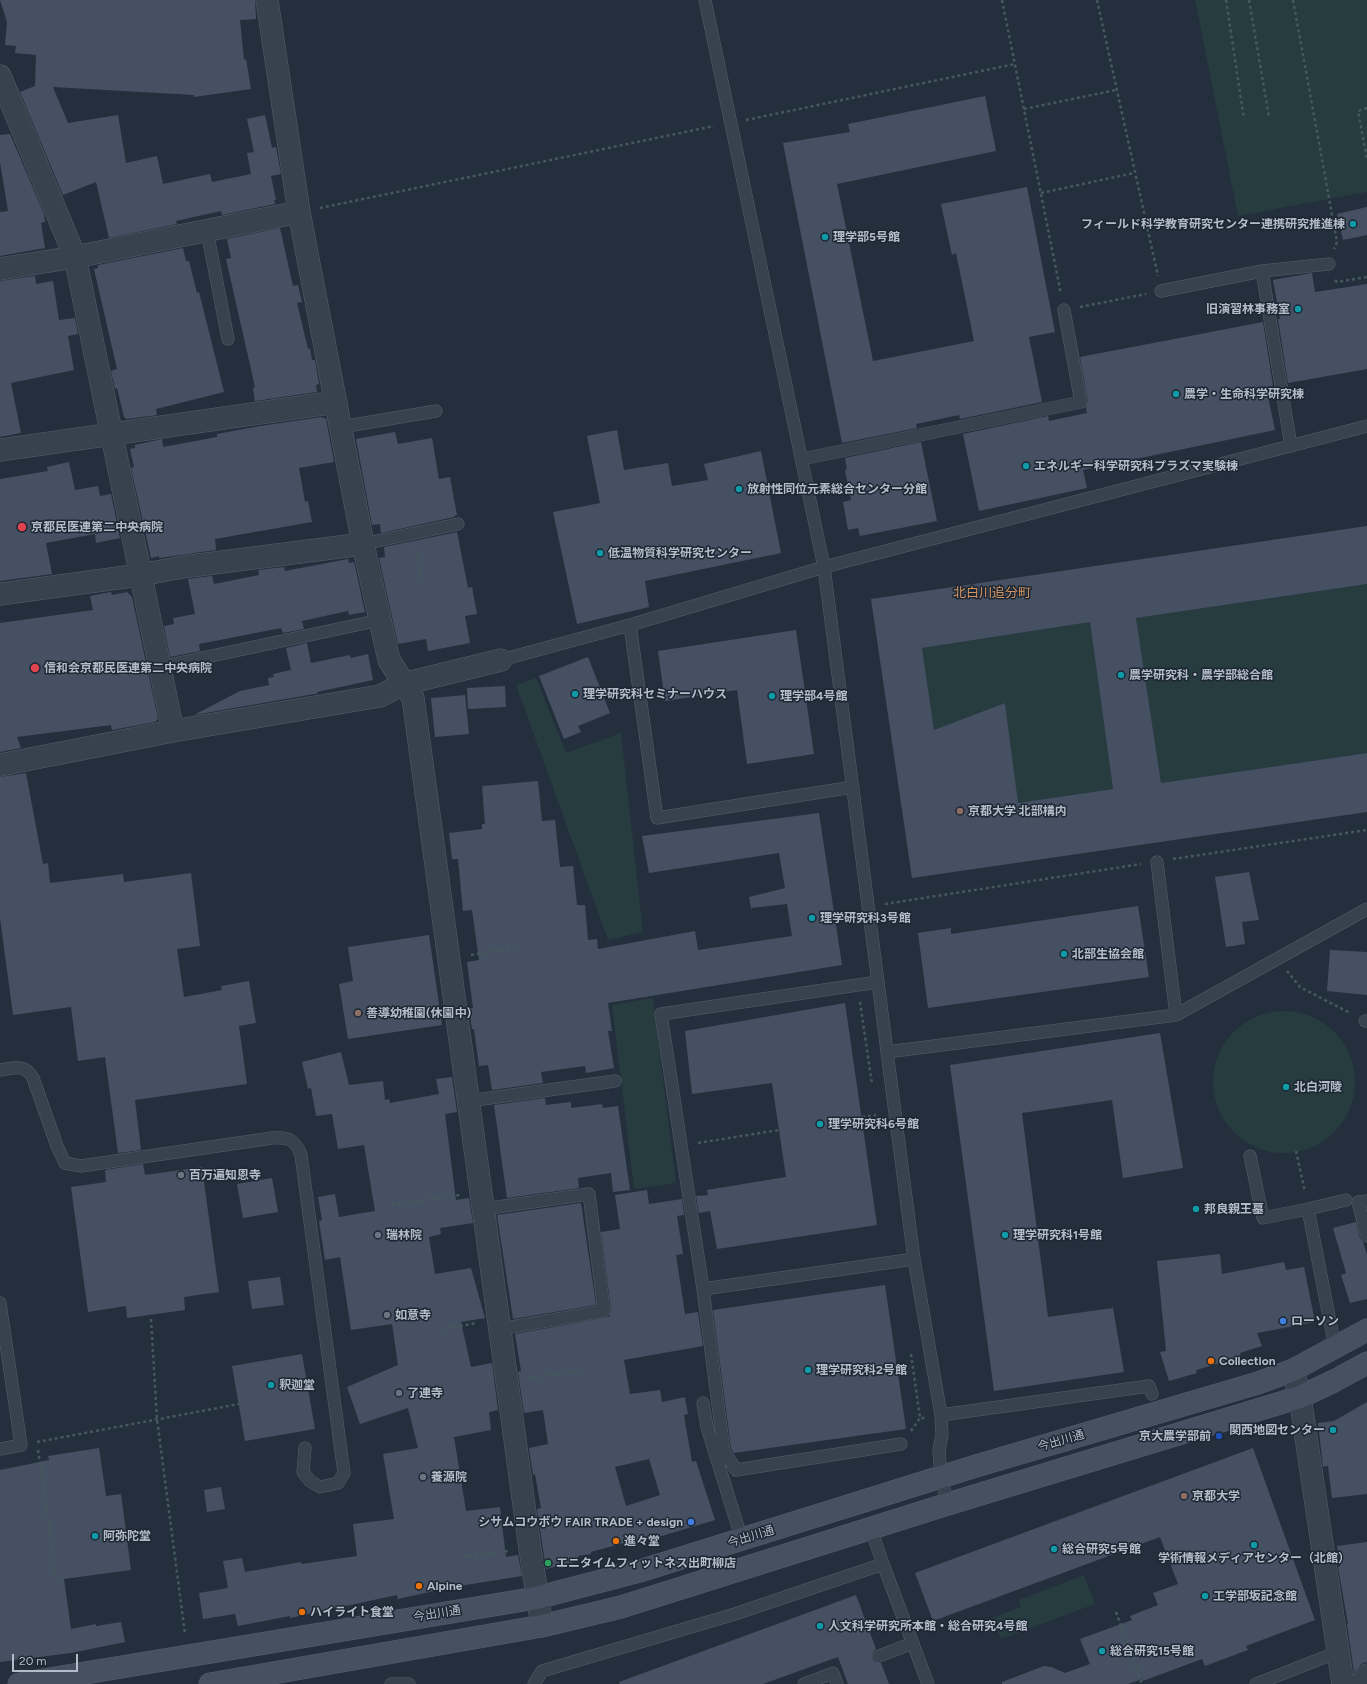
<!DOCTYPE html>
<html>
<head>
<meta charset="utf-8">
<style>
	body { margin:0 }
	#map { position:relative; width:1367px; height:1684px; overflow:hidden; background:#242f3e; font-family:Figtree,sans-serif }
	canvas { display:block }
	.scale { position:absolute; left:12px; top:1654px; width:66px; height:18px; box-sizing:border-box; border:2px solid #b4bcc9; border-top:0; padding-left:5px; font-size:12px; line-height:14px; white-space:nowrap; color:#b4bcc9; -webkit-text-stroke:3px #1d2633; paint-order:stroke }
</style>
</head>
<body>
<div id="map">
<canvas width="1367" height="1684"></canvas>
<div class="scale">20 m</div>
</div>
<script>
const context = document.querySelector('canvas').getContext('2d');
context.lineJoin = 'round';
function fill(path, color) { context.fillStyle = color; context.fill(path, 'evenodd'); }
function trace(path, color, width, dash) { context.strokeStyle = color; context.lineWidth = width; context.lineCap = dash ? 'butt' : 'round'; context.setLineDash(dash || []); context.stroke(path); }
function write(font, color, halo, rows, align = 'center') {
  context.font = font + ' Figtree,"Noto Sans JP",sans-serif'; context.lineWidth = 3; context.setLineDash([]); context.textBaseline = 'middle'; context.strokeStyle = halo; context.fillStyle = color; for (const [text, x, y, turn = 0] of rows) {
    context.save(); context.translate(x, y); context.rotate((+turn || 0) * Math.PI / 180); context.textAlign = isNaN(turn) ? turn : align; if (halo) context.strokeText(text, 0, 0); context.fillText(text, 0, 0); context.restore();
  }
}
fill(new Path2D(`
	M 1195,0 L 1367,0 L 1367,192 L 1238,216 Z
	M 1367,584 L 1367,753 L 1161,783 L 1136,618 Z
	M 1090,622 L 1113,789 L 945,814 L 941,783 L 1015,781 L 1005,703 L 934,730 L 922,648 Z
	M 536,678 L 566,753 L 621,733 L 643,932 L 608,940 L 516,685 Z
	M 653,998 L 676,1183 L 634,1189 L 612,1005 Z
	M1213 1082a71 71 0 1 1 142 0a71 71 0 1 1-142 0Z
	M 1084,1575 L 1095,1604 L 1001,1639 L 992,1618 L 1021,1607 L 1019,1600 Z`), '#263c3f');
fill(new Path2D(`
	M 0,0 L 255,0 L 256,19 L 240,20 L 244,60 L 246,59 L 251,89 L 194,97 L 194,95 L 53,87 L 68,123 L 118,115 L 126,163 L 157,156 L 163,184 L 210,174 L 212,182 L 251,174 L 247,153 L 254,152 L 247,119 L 265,115 L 272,148 L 276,147 L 281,174 L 271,176 L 276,200 L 274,200 L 275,204 L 222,215 L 221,211 L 176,221 L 177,224 L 109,238 L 96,182 L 63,195 L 20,92 L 35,86 L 36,55 L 15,53 L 16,46 L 5,45 L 7,22 Z
	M 985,96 L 996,151 L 837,184 L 873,361 L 974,341 L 956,253 L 952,255 L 941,204 L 1027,187 L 1055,332 L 1029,337 L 1042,402 L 960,419 L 959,415 L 916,424 L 917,428 L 842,443 L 783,143 L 850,132 L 848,124 Z
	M 10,134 L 44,214 L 45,222 L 41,223 L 45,248 L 0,256 L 0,212 L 8,211 L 0,162 L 0,135 Z
	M 1367,207 L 1367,235 L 1343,240 L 1337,214 Z
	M 280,228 L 293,286 L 298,285 L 302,302 L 297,303 L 308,349 L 310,348 L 312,360 L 315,360 L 319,384 L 316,385 L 317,392 L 255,401 L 253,388 L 255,387 L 226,259 L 231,258 L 227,239 Z
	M 183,248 L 186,261 L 189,261 L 197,293 L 199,292 L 224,392 L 156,409 L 157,415 L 127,419 L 124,417 L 117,388 L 115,389 L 111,371 L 117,369 L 94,269 L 98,268 L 98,265 Z
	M 1312,273 L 1315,292 L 1367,284 L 1367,369 L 1288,383 L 1278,319 L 1280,319 L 1273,280 Z
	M 35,276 L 36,284 L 53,281 L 59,320 L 75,318 L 78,334 L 68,336 L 74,370 L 11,383 L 21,433 L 0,437 L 0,281 Z
	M 1263,322 L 1273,386 L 1266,387 L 1275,430 L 1083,470 L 1087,488 L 979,511 L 963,434 L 1048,416 L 1049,421 L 1087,413 L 1086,408 L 1088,401 L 1080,357 Z
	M 321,417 L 326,419 L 334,462 L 299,468 L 305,502 L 308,501 L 312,522 L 215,539 L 216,550 L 159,558 L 159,556 L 151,558 L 131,468 L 134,467 L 130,449 L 135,448 L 135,445 L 162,439 L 163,447 L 217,437 L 217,434 L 260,426 Z
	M 617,430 L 624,470 L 668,463 L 672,486 L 708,480 L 704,464 L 761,451 L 781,553 L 645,581 L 649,607 L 577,624 L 553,512 L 600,503 L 587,436 Z
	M 395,432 L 398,444 L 432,438 L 439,479 L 450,477 L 457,515 L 454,516 L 454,517 L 381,533 L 380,524 L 372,525 L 356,439 Z
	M 921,442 L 937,521 L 860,536 L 858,528 L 848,530 L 843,502 L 851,500 L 845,470 L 847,469 L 845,458 Z
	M 69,462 L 75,490 L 98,486 L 100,496 L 111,494 L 120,538 L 96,543 L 95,534 L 46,543 L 52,574 L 0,581 L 0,479 L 48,471 L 47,467 Z
	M 1367,526 L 1367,584 L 1136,618 L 1161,783 L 1367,753 L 1367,812 L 912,878 L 871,599 ZM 1090,622 L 1113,789 L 1018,803 L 1005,703 L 934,730 L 922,648 Z
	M 457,532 L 468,588 L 472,587 L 477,614 L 465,616 L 470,643 L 428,651 L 426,639 L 398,644 L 379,558 L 385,557 L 384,547 Z
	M 348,559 L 349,563 L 354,562 L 365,612 L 349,615 L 348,611 L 302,621 L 304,629 L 283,633 L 281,628 L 199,644 L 200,651 L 170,657 L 164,626 L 174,624 L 173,618 L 195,614 L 188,579 L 212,576 L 214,584 L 259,575 L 258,570 L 284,567 L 285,571 Z
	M 111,592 L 112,595 L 127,592 L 132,597 L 158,719 L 155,722 L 112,730 L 111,725 L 17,737 L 21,748 L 0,752 L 0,623 L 93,610 L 90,596 Z
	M 796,630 L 814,754 L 747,764 L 737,690 L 665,701 L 658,651 Z
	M 307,643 L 311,663 L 350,655 L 351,658 L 368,654 L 373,680 L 317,692 L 317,694 L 314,694 L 194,715 L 240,691 L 269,685 L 268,678 L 274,677 L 273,674 L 291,670 L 286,648 Z
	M 588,657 L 610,713 L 578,726 L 581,732 L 564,739 L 539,676 Z
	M 505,686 L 506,707 L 468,709 L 467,688 Z
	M 465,695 L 469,734 L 435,737 L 431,698 Z
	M 26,773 L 43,864 L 48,863 L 50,883 L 123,874 L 124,882 L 191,873 L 200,946 L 177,949 L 184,997 L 222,990 L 221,986 L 249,981 L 256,1023 L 239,1026 L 247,1084 L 135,1100 L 141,1150 L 118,1153 L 105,1057 L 78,1061 L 71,1007 L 13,1015 L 0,918 L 0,777 Z
	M 538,781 L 542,821 L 555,820 L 560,867 L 573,866 L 577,905 L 585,905 L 588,940 L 597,939 L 598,949 L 695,931 L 698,950 L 792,936 L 787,904 L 751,908 L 749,897 L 785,888 L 779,853 L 649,873 L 642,836 L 819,813 L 842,965 L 608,1003 L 612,1031 L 608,1031 L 614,1068 L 586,1073 L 585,1066 L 541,1072 L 543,1083 L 492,1090 L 488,1065 L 479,1066 L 474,1029 L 472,1029 L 469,1008 L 473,1008 L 467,962 L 479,960 L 472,910 L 463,911 L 458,859 L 452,859 L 449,833 L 482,829 L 482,824 L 485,824 L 482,786 Z
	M 1249,872 L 1259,920 L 1242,922 L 1245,944 L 1226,947 L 1215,877 Z
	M 1138,906 L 1149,977 L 928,1008 L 918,933 L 951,928 L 951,934 Z
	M 429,935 L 442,1025 L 348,1039 L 339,984 L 353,981 L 348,947 Z
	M 1330,950 L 1367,952 L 1367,995 L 1327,991 Z
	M 845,1003 L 877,1225 L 717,1249 L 710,1211 L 699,1213 L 696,1196 L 708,1195 L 707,1190 L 786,1177 L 772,1083 L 692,1094 L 685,1031 Z
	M 1160,1033 L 1183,1168 L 1123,1178 L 1112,1100 L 1022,1113 L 1048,1317 L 1113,1308 L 1124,1372 L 994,1391 L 950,1065 Z
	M 341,1052 L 349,1085 L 383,1081 L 385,1100 L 389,1099 L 390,1103 L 439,1094 L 436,1079 L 452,1077 L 457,1112 L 445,1114 L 456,1200 L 469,1198 L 473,1223 L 440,1228 L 441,1234 L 429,1237 L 435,1274 L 471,1268 L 485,1318 L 461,1322 L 471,1367 L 492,1363 L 498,1410 L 489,1412 L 491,1430 L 454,1437 L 466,1511 L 500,1507 L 506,1557 L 518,1555 L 522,1576 L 447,1588 L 398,1599 L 397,1595 L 290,1618 L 290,1616 L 238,1626 L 235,1614 L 203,1619 L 199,1593 L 228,1588 L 223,1561 L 242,1558 L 245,1572 L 301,1562 L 302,1564 L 357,1556 L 353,1524 L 394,1519 L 383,1454 L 418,1448 L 408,1408 L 360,1424 L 347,1387 L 398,1365 L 392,1324 L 351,1330 L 340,1257 L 325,1260 L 319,1221 L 322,1220 L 318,1197 L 335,1194 L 339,1217 L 375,1211 L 364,1145 L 338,1149 L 332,1114 L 316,1116 L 311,1088 L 308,1089 L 302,1062 Z
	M 545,1098 L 546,1105 L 571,1102 L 571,1108 L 602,1104 L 603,1108 L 618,1106 L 630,1190 L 613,1192 L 611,1173 L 578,1178 L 579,1188 L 507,1198 L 494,1105 Z
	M 143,1164 L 145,1175 L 202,1167 L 219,1292 L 184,1297 L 185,1310 L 127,1318 L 126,1306 L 88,1312 L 71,1187 L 106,1182 L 105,1170 Z
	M 272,1178 L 278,1212 L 243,1218 L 237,1184 Z
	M 647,1190 L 649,1204 L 682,1199 L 684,1215 L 677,1216 L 683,1254 L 676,1255 L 685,1314 L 698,1312 L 703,1346 L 624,1360 L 630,1394 L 660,1390 L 662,1402 L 685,1397 L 688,1414 L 684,1415 L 692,1462 L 696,1461 L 715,1520 L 632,1545 L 631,1541 L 591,1552 L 591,1554 L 578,1556 L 579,1561 L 546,1569 L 537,1509 L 541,1508 L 535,1474 L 533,1475 L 529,1448 L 548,1444 L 543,1410 L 524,1413 L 518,1372 L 521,1371 L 515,1334 L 609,1317 L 611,1310 L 601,1232 L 620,1229 L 615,1195 ZM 649,1459 L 660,1495 L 626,1506 L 615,1467 Z
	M 581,1203 L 596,1305 L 513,1319 L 497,1215 Z
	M 1356,1222 L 1360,1238 L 1363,1242 L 1367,1255 L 1367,1299 L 1350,1303 L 1341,1275 L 1346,1273 L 1333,1228 Z
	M 1220,1254 L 1222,1274 L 1284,1262 L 1286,1270 L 1304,1267 L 1315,1322 L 1257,1333 L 1262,1346 L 1240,1353 L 1241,1357 L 1196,1370 L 1197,1373 L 1169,1381 L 1160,1352 L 1166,1351 L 1157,1261 Z
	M 280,1277 L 284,1305 L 252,1309 L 248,1281 Z
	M 885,1285 L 906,1429 L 734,1453 L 731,1448 L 713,1310 Z
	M 302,1354 L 315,1429 L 245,1441 L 232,1366 Z
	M 1367,1402 L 1367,1494 L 1332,1498 L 1328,1466 L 1323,1467 L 1318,1423 L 1334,1421 Z
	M 99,1448 L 106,1496 L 121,1494 L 131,1570 L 64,1579 L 71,1629 L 96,1624 L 96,1626 L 121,1622 L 125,1642 L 71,1653 L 0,1662 L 0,1470 L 49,1460 L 48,1456 Z
	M 1253,1448 L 1315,1620 L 1246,1646 L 1248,1650 L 1205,1666 L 1202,1659 L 1143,1681 L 1142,1679 L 1128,1684 L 1002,1684 L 1002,1682 L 1044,1666 L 1051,1667 L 1065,1673 L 1090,1664 L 1080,1639 L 1132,1620 L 1130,1616 L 1158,1605 L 1153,1593 L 1178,1584 L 1160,1537 L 933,1621 L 915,1573 Z
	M 221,1487 L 225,1509 L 207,1512 L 204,1490 Z
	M 1367,1542 L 1367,1662 L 1361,1664 L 1354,1672 L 1347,1624 L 1348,1624 L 1338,1567 L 1340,1566 L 1337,1546 Z
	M 856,1595 L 876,1649 L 873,1652 L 872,1658 L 875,1662 L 881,1663 L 889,1684 L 848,1684 L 838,1657 L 763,1684 L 620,1684 L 619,1682 Z`), '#455162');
const lane = new Path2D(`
	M 705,0 L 824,567 L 914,1259 L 941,1415 L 942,1435 L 939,1450 L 941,1477 L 948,1504
	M 207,231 L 228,339
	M 1262,271 L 1329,264
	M 1161,291 L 1262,271 L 1291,446
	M 341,427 L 436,411
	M 802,459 L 1081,402 L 1064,310
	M 363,544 L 458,524
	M 630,625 L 657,818 L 853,787
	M 501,660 L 630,625 L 824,567 L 1367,426
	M 160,667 L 380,620
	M 1157,862 L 1176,1015
	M 878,982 L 661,1014 L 703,1289 L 724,1451 L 736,1470 L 901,1444
	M 1365,1021 L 1367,1021
	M 887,1052 L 1176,1015 L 1367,909
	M 0,1070 C 15,1068 24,1063 33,1078 L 57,1146 L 65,1163 L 81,1166 L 272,1138 C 288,1137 295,1139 301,1155 L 344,1473 L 338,1483 L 320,1487 L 310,1481 L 303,1472 L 305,1448
	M 468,1101 L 615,1081
	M 1250,1156 L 1263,1218 L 1308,1209 L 1335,1347
	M 1367,1201 L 1358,1202 L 1367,1236
	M 483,1209 L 589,1194 L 604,1311 L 500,1329
	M 1308,1209 L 1346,1200
	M 703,1289 L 914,1259
	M 0,1303 L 21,1445 L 0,1449
	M 703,1403 L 707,1427 L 742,1540
	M 941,1415 L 1149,1386 L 1152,1394
	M 871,1529 L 883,1564 L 928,1684
	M 879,1656 L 913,1643
	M 391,1684 L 409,1684
	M 534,1684 L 542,1671 L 735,1614 L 883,1564
	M 804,1684 L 833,1673 L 837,1684
	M 1256,1684 L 1338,1652`);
const street = new Path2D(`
	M 267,0 L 299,212 L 363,544 L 389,660 L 413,698 L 530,1549 L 542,1626
	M 0,76 L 75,257 L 173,731
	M 0,269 L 75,257 L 299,212
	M 0,450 L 336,402
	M 0,594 L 140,575 L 183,567 L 363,544
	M 0,765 L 173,731 L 380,696 L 403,684 L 501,660
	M 1293,1370 L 1300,1397 L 1343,1684
	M 1361,1684 L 1367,1675`);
const secondary = new Path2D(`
	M 19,1684 L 536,1598 L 643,1570 L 976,1466 L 1258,1383 L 1293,1370 L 1367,1330
	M 210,1684 L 542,1626 L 621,1607 L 948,1504 L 1300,1397 L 1334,1381 L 1367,1363`);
trace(lane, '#565f6c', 13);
trace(street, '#565f6c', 23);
trace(secondary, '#565f6c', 23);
trace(new Path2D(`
	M 1002,0 L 1061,294
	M 1097,0 L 1158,276
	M 1226,0 L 1244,119
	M 1249,0 L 1269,117
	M 1293,0 L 1337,242 L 1334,249
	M 1367,108 L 1358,111 L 1367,159
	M 1024,109 L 1116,90
	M 746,120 L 1015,64
	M 1041,193 L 1134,173
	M 320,208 L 714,126
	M 1335,280 L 1337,282 L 1367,277
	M 1080,307 L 1146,294
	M 415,550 L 423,586
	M 1173,859 L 1367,830
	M 885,904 L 1141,864
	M 471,955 L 515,948
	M 1287,971 L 1300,987 L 1350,1013
	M 860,1002 L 872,1084
	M 862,1117 L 876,1115
	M 698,1143 L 779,1130
	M 1296,1151 L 1305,1192
	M 391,1205 L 460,1195
	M 151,1319 L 157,1419 L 185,1634
	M 442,1329 L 477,1323
	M 911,1354 L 920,1418 L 925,1418
	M 527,1378 L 583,1371
	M 911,1431 L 920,1418
	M 37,1442 L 239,1404
	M 38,1450 L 57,1582
	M 463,1557 L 509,1551
	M 1116,1612 L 1142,1684`), '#44595c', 2.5, [3, 3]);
trace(lane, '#38414e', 12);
trace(street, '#38414e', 22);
trace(secondary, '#465061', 22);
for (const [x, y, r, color] of [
	[1353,224,4,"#0f9aa8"],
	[825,237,4,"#0f9aa8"],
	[1298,309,4,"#0f9aa8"],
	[1176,394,4,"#0f9aa8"],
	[1026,466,4,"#0f9aa8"],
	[739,489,4,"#0f9aa8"],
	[22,527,5,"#e0444e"],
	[600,553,4,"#0f9aa8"],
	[35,668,5,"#e0444e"],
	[1121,675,4,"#0f9aa8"],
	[575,694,4,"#0f9aa8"],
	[772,696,4,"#0f9aa8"],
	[960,811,4,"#8d6e63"],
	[812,918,4,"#0f9aa8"],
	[1064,954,4,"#0f9aa8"],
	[358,1013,4,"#8d6e63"],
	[1286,1087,4,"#0f9aa8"],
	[820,1124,4,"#0f9aa8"],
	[181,1175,4,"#6b7280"],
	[1196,1209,4,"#0f9aa8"],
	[378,1235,4,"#6b7280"],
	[1005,1235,4,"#0f9aa8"],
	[387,1315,4,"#6b7280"],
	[1283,1321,4,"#3f7fe0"],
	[1211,1361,4,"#e8710a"],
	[808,1370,4,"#0f9aa8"],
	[271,1385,4,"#0f9aa8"],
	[399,1393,4,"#6b7280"],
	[1333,1430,4,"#0f9aa8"],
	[1219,1436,4,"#1a4fb4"],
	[423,1477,4,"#6b7280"],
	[1184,1496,4,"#8d6e63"],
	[691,1522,4,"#3f7fe0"],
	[95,1536,4,"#0f9aa8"],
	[616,1541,4,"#e8710a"],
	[1254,1545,4,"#0f9aa8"],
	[1054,1549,4,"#0f9aa8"],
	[548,1563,4,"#2e9e5b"],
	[419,1586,4,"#e8710a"],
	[1205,1596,4,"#0f9aa8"],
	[302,1612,4,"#e8710a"],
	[820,1626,4,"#0f9aa8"],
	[1102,1651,4,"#0f9aa8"]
]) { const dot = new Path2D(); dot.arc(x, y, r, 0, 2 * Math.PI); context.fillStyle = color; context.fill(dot); trace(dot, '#1d2633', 1.5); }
write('bold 12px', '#b4bcc9', '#1d2633', [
	["フィールド科学教育研究センター連携研究推進棟",1345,224,"right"],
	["理学部5号館",833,237],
	["旧演習林事務室",1290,309,"right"],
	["農学・生命科学研究棟",1184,394],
	["エネルギー科学研究科プラズマ実験棟",1034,466],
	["放射性同位元素総合センター分館",747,489],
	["京都民医連第二中央病院",31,527],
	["低温物質科学研究センター",608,553],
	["信和会京都民医連第二中央病院",44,668],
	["農学研究科・農学部総合館",1129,675],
	["理学研究科セミナーハウス",583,694],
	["理学部4号館",780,696],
	["京都大学 北部構内",968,811],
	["理学研究科3号館",820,918],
	["北部生協会館",1072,954],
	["善導幼稚園(休園中)",366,1013],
	["北白河陵",1294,1087],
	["理学研究科6号館",828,1124],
	["百万遍知恩寺",189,1175],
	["邦良親王墓",1204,1209],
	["瑞林院",386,1235],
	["理学研究科1号館",1013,1235],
	["如意寺",395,1315],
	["ローソン",1291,1321],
	["Collection",1219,1361],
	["理学研究科2号館",816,1370],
	["釈迦堂",279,1385],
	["了連寺",407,1393],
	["関西地図センター",1325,1430,"right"],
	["京大農学部前",1211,1436,"right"],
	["養源院",431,1477],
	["京都大学",1192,1496],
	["シサムコウボウ FAIR TRADE + design",683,1522,"right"],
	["阿弥陀堂",103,1536],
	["進々堂",624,1541],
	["総合研究5号館",1062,1549],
	["学術情報メディアセンター（北館）",1254,1558,"center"],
	["エニタイムフィットネス出町柳店",556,1563],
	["Alpine",427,1586],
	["工学部坂記念館",1213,1596],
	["ハイライト食堂",310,1612],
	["人文科学研究所本館・総合研究4号館",828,1626],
	["総合研究15号館",1110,1651]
], 'left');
write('12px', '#b4bcc9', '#1d2633', [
	["今出川通",1061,1441,-16],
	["今出川通",751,1537,-17],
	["今出川通",437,1614,-9]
]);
write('13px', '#d59563', '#1d2633', [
	["北白川追分町",992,593]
]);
</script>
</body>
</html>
